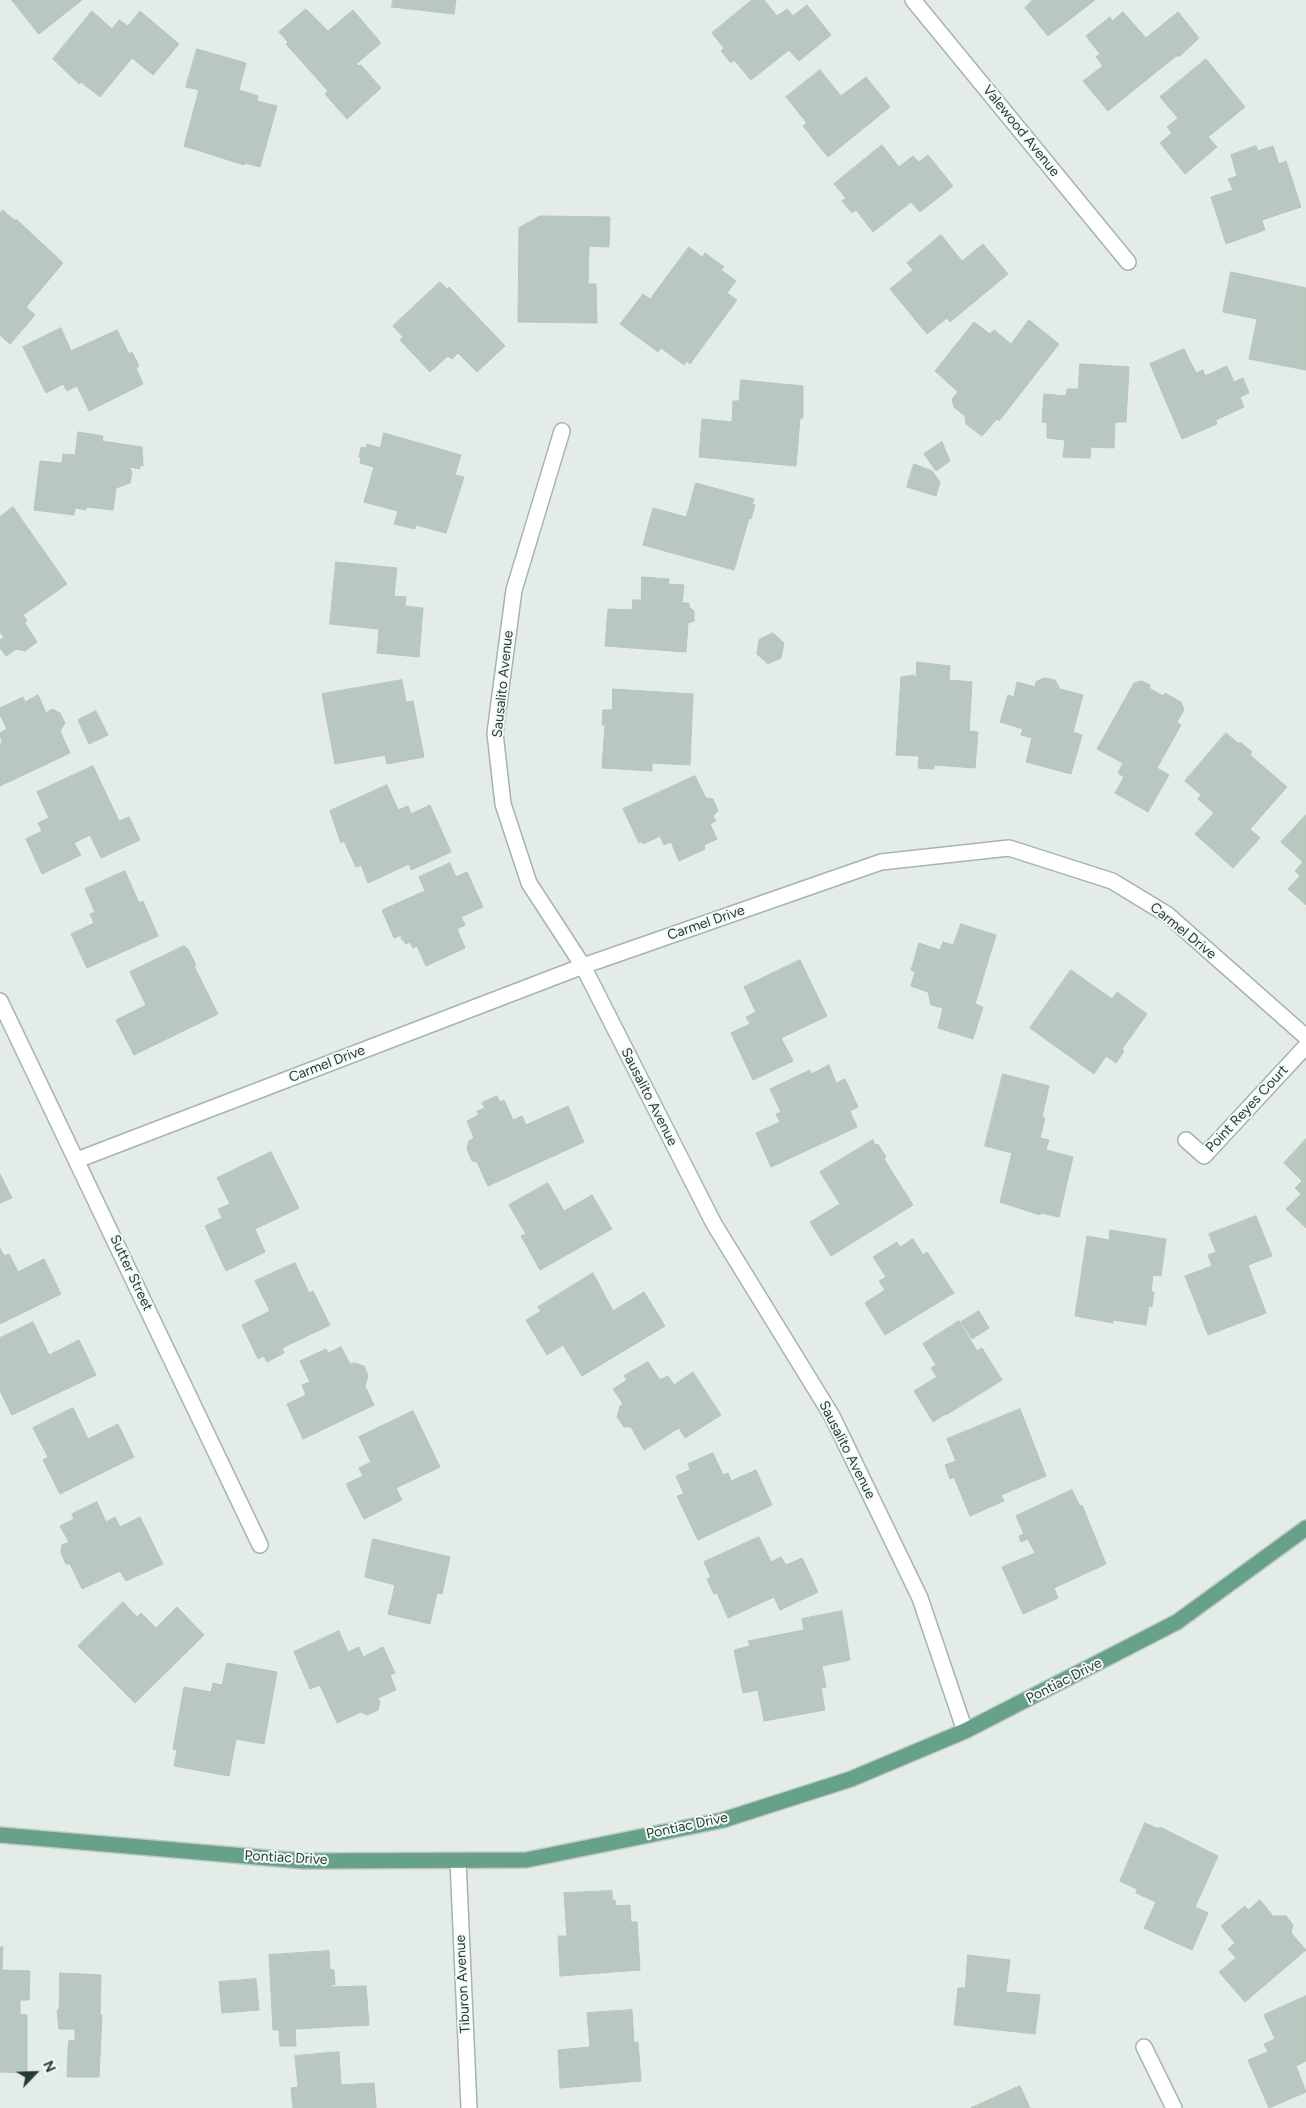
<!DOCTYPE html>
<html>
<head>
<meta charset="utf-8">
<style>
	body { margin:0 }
	#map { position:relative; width:1306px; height:2108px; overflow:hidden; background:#e3ece7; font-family:Figtree,sans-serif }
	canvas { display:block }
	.north { position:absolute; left:10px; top:2048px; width:50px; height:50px; -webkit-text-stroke:4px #f3f9f5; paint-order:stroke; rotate:66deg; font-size:14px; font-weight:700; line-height:20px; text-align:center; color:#233d32 }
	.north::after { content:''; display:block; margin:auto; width:18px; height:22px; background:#233d32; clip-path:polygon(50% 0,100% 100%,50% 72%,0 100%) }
</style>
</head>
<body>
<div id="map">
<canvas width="1306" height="2108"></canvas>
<div class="north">N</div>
</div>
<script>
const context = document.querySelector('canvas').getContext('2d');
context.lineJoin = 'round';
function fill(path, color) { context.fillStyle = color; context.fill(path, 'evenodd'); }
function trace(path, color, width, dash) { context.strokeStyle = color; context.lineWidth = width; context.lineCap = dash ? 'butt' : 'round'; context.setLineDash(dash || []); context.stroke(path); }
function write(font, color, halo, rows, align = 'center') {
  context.font = font + ' Figtree,sans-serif'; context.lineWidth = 4; context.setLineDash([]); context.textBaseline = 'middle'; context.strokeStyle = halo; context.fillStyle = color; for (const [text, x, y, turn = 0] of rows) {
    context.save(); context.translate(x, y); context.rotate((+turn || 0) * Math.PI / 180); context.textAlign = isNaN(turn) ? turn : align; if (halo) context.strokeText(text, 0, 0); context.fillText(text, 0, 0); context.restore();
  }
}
const building = new Path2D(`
	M 12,0 L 82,0 L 39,34 Z
	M 393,0 L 456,0 L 454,14 L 392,7 Z
	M 752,0 L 764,0 L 777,16 L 787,9 L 793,16 L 807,5 L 831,35 L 799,61 L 789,50 L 751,80 L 734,60 L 731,63 L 721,51 L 724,48 L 712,33 Z
	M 1033,0 L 1095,0 L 1048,36 L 1025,8 Z
	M 306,9 L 328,31 L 353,10 L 381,43 L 356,64 L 359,66 L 361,65 L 381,88 L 347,119 L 325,94 L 328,91 L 286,44 L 288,42 L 279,32 Z
	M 92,11 L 112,29 L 119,20 L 128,26 L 140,11 L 179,44 L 153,75 L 132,58 L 100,97 L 81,82 L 79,84 L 53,59 Z
	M 1123,12 L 1146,38 L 1178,12 L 1199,38 L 1180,56 L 1176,56 L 1108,111 L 1083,81 L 1103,66 L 1096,57 L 1100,54 L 1086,36 L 1110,17 L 1112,21 Z
	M 197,49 L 246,63 L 239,90 L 258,96 L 257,101 L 277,106 L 260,167 L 245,163 L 244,165 L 184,146 L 199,90 L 186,87 Z
	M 1206,59 L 1245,107 L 1208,137 L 1217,147 L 1185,174 L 1160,143 L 1172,133 L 1167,127 L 1178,118 L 1160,97 Z
	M 820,70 L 841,96 L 866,77 L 890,107 L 828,157 L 803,126 L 807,123 L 786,97 Z
	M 882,145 L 899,167 L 913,156 L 919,162 L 928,155 L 953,186 L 920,212 L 911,202 L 873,232 L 856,210 L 852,213 L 842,201 L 846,198 L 834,184 Z
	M 1256,146 L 1258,151 L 1273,146 L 1279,164 L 1286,161 L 1301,207 L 1262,220 L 1265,230 L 1226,244 L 1211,197 L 1233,190 L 1228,179 L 1237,176 L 1231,155 Z
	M 3,210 L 15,221 L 16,219 L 63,263 L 26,307 L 35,315 L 10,344 L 0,335 L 0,213 Z
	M 540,216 L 610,217 L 609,247 L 589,246 L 588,284 L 596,284 L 597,323 L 518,322 L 519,228 Z
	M 941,235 L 962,261 L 983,244 L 1008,274 L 950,322 L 947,318 L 927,334 L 890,289 L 913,270 L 907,263 Z
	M 689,247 L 702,257 L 705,253 L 724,267 L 721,270 L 736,281 L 727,293 L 737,300 L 690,364 L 687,361 L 684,365 L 661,348 L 658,352 L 620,324 L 643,294 L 650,299 Z
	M 1231,272 L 1306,288 L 1306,370 L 1249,359 L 1257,319 L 1223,312 Z
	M 440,282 L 447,289 L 449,287 L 505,346 L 477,372 L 458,353 L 452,359 L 448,356 L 430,372 L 400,340 L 403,337 L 393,326 Z
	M 1029,320 L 1059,344 L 999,421 L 997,419 L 982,436 L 966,424 L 965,416 L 954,407 L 952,399 L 958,392 L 935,371 L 974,322 L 990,334 L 994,330 L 1011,344 Z
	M 61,328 L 71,351 L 117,330 L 129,354 L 132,352 L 139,366 L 136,368 L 143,384 L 89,411 L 77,386 L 67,391 L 63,384 L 46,393 L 23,347 Z
	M 1184,349 L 1196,373 L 1203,370 L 1205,376 L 1227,366 L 1234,382 L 1243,378 L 1249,393 L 1240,397 L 1244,407 L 1216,420 L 1217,424 L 1182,439 L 1150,364 Z
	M 1080,364 L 1129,367 L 1126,422 L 1115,422 L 1114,448 L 1091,447 L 1090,458 L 1063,457 L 1065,440 L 1047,438 L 1047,423 L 1042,422 L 1044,394 L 1066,396 L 1067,389 L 1078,389 Z
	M 741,380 L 803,386 L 803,418 L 800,418 L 796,466 L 699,457 L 702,419 L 732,422 L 733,401 L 739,401 Z
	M 78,432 L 103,436 L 102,441 L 142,447 L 143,466 L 140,465 L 140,469 L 129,467 L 132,472 L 130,483 L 116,488 L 113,510 L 86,507 L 86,510 L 75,508 L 74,515 L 34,510 L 40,461 L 62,463 L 63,454 L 75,455 Z
	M 384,433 L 461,455 L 455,475 L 464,477 L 446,533 L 416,525 L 415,529 L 394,524 L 398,511 L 364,502 L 374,467 L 360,463 L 361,458 L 359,457 L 361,447 L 366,448 L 367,444 L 380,448 Z
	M 942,442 L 950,461 L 936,471 L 924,454 Z
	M 914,464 L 932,471 L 940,482 L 936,496 L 907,487 Z
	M 696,483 L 754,499 L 752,504 L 755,505 L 751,519 L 749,518 L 734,570 L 643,545 L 653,508 L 686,517 Z
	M 13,507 L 67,584 L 23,615 L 27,621 L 25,623 L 37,642 L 25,651 L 16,649 L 6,656 L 0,648 L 0,640 L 4,637 L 0,632 L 0,517 Z
	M 336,562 L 397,568 L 394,596 L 406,597 L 405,606 L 423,608 L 419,657 L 377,653 L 379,629 L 330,624 Z
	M 642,577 L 669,579 L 668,584 L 684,585 L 682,603 L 689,603 L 689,607 L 694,611 L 694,621 L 688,623 L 686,652 L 605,646 L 608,609 L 632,610 L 633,600 L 641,600 Z
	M 773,633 L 784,643 L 781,658 L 768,664 L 757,654 L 759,640 Z
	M 917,662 L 950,666 L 949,680 L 972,682 L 969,731 L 978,732 L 975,768 L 934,765 L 934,769 L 918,768 L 919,756 L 896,755 L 901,677 L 913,675 L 916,677 Z
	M 1045,678 L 1055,680 L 1060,689 L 1083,695 L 1073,732 L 1082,735 L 1071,774 L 1026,762 L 1032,738 L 1021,735 L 1023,729 L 1000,722 L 1008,695 L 1014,697 L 1017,682 L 1035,687 L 1036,682 Z
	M 402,680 L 406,702 L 413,701 L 424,757 L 387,764 L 385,755 L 335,764 L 322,694 Z
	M 1142,681 L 1150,685 L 1149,688 L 1163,696 L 1165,693 L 1181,702 L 1184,710 L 1177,722 L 1181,725 L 1157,768 L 1169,775 L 1148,812 L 1115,793 L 1124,777 L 1118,773 L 1123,763 L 1097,749 L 1134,683 Z
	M 613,689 L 693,694 L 690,765 L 652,763 L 652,771 L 602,768 L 605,725 L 602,725 L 603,710 L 612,710 Z
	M 38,695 L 46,713 L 52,709 L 60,713 L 65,723 L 60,731 L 70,753 L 0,786 L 0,744 L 2,743 L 0,733 L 7,729 L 0,715 L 0,708 L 23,697 L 25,702 Z
	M 96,711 L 108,735 L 89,744 L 78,720 Z
	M 1226,733 L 1239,744 L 1240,742 L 1252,752 L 1250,755 L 1287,787 L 1250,829 L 1260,838 L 1233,868 L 1195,834 L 1214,813 L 1198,799 L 1201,795 L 1185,781 Z
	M 93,766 L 119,821 L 129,817 L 140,840 L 101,858 L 90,835 L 74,843 L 81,855 L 42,874 L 26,839 L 42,831 L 38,823 L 49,818 L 37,792 Z
	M 695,776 L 706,798 L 713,799 L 718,811 L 713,816 L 716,821 L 710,824 L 717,839 L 704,845 L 705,849 L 679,861 L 671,842 L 664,845 L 660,836 L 643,844 L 642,841 L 639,843 L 623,809 Z
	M 387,785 L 398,810 L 408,806 L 411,814 L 430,805 L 451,852 L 411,870 L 409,864 L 368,883 L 361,865 L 356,867 L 344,841 L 341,843 L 330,811 Z
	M 1306,815 L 1306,905 L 1288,889 L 1300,876 L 1295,871 L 1303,862 L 1281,842 Z
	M 450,863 L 456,877 L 467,872 L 483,907 L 461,917 L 465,925 L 457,929 L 465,948 L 426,966 L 417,946 L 413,948 L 410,942 L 406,944 L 401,938 L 402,935 L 394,938 L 382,910 L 425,891 L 419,877 Z
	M 125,871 L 139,903 L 143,901 L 158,936 L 87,968 L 71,934 L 94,923 L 90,914 L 95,912 L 85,889 Z
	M 961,924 L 996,935 L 975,1004 L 983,1007 L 973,1039 L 938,1028 L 943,1008 L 931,1005 L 928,992 L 911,986 L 915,972 L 911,970 L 919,943 L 940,950 L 943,942 L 953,945 Z
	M 184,946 L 188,949 L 196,965 L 194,966 L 218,1014 L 134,1055 L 116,1020 L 146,1005 L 130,972 Z
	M 800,960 L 827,1016 L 781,1038 L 793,1061 L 753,1080 L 731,1033 L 750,1024 L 746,1017 L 756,1012 L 744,987 Z
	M 1071,970 L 1112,999 L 1117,992 L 1147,1014 L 1122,1049 L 1124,1051 L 1116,1063 L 1106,1056 L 1094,1074 L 1030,1028 Z
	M 829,1065 L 836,1083 L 845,1079 L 858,1107 L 850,1111 L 857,1127 L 771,1167 L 756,1133 L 780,1122 L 776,1114 L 781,1112 L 770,1089 L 810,1070 L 811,1074 Z
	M 1003,1074 L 1049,1086 L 1042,1117 L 1045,1118 L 1040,1138 L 1049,1140 L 1046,1150 L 1073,1157 L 1059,1217 L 1041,1213 L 1040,1215 L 1000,1202 L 1012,1153 L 985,1146 Z
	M 497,1096 L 500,1102 L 504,1100 L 513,1120 L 522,1116 L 526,1125 L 568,1106 L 584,1142 L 488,1186 L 477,1162 L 472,1161 L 467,1149 L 469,1141 L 474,1138 L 467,1121 L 479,1115 L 477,1111 L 485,1108 L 482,1103 Z
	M 1306,1139 L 1306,1228 L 1286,1209 L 1301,1194 L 1295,1188 L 1302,1181 L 1284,1163 Z
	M 873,1140 L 875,1145 L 878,1144 L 886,1157 L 884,1159 L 913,1205 L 831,1256 L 810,1222 L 840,1204 L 820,1172 Z
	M 271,1152 L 299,1208 L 255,1229 L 265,1252 L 226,1271 L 205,1226 L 222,1218 L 218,1209 L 230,1204 L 217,1178 Z
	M 0,1174 L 12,1198 L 0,1203 Z
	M 548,1183 L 564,1211 L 592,1195 L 612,1229 L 540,1270 L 521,1236 L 526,1234 L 509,1205 Z
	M 1256,1216 L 1272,1256 L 1248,1265 L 1266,1313 L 1208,1335 L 1185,1276 L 1212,1266 L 1208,1255 L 1216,1252 L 1209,1234 Z
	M 1110,1230 L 1166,1239 L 1161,1276 L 1153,1275 L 1151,1292 L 1154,1292 L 1152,1307 L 1149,1306 L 1146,1325 L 1113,1320 L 1113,1323 L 1075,1316 L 1087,1236 L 1109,1240 Z
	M 913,1239 L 923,1255 L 927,1252 L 954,1293 L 885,1335 L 865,1303 L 885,1290 L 879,1281 L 886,1277 L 873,1257 L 897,1242 L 900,1247 Z
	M 0,1248 L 4,1256 L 9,1254 L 18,1272 L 44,1259 L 61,1294 L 0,1324 Z
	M 295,1263 L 309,1293 L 313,1291 L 330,1325 L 282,1348 L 284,1353 L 267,1362 L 264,1356 L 258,1359 L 242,1325 L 270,1311 L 255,1281 Z
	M 593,1273 L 613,1311 L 644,1292 L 665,1326 L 582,1376 L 563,1345 L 547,1355 L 526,1320 L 541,1311 L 538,1307 Z
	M 979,1311 L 989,1328 L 972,1339 L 961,1322 Z
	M 959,1321 L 977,1351 L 982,1348 L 1002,1380 L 946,1415 L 945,1414 L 933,1422 L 914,1391 L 937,1377 L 931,1368 L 936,1365 L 923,1344 Z
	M 33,1322 L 49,1355 L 79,1340 L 96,1375 L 12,1415 L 0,1391 L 0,1338 Z
	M 341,1347 L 350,1364 L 354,1363 L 364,1366 L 368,1376 L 365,1386 L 374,1405 L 303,1439 L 287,1404 L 306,1395 L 302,1385 L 310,1382 L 300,1361 L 326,1349 L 328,1353 Z
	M 648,1362 L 660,1380 L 668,1376 L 674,1385 L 693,1372 L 721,1415 L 685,1438 L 679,1428 L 644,1450 L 631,1427 L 624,1427 L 617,1417 L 620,1406 L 623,1404 L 613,1389 L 627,1380 L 624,1376 Z
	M 73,1408 L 88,1439 L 118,1424 L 134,1457 L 60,1494 L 43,1460 L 48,1457 L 33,1428 Z
	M 1020,1409 L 1046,1476 L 1001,1495 L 1004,1501 L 970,1516 L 954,1477 L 950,1479 L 945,1465 L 956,1461 L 947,1439 Z
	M 413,1411 L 440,1467 L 396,1488 L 402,1500 L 364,1519 L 346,1484 L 363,1476 L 359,1468 L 371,1462 L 359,1437 Z
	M 713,1453 L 723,1475 L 728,1473 L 731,1481 L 756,1470 L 772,1505 L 698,1540 L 677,1496 L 684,1494 L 676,1476 L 690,1470 L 688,1464 Z
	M 1072,1490 L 1080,1506 L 1082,1505 L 1106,1564 L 1054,1588 L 1058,1598 L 1023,1614 L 1002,1567 L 1035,1553 L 1028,1539 L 1021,1542 L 1019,1536 L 1024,1534 L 1016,1516 Z
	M 97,1502 L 106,1522 L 115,1517 L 120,1527 L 140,1517 L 163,1564 L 126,1581 L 120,1571 L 82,1589 L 70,1564 L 66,1564 L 61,1553 L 62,1545 L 69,1542 L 60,1526 L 74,1519 L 72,1514 Z
	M 759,1537 L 771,1562 L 781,1557 L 786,1565 L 802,1558 L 818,1592 L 780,1610 L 774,1597 L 728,1618 L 717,1593 L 714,1594 L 707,1579 L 711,1577 L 704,1562 Z
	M 373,1539 L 450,1557 L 442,1594 L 437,1593 L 430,1624 L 388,1614 L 395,1585 L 365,1577 Z
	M 123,1602 L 137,1617 L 141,1613 L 156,1628 L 177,1607 L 204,1635 L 135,1703 L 78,1646 Z
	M 842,1611 L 850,1660 L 822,1666 L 826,1687 L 821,1688 L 825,1710 L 764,1721 L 758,1690 L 743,1693 L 734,1650 L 750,1646 L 748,1641 L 804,1630 L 802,1619 Z
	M 339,1631 L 348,1652 L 359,1647 L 363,1657 L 383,1647 L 395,1673 L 390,1675 L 396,1690 L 378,1698 L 380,1702 L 378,1710 L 367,1715 L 361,1712 L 337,1723 L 320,1685 L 310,1689 L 294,1652 Z
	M 227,1663 L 277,1672 L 264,1744 L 236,1739 L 229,1776 L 174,1766 L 177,1750 L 173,1749 L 184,1687 L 211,1692 L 213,1683 L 222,1685 Z
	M 1145,1823 L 1159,1829 L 1160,1827 L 1218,1856 L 1195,1907 L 1208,1913 L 1192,1950 L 1144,1928 L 1156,1902 L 1136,1893 L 1137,1889 L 1120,1881 Z
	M 612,1891 L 612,1900 L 615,1900 L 616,1906 L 630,1905 L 631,1922 L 637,1922 L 640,1970 L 560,1976 L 558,1936 L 567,1936 L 564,1893 Z
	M 1260,1900 L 1273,1916 L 1286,1916 L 1293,1925 L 1291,1933 L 1306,1950 L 1245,2002 L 1219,1972 L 1236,1958 L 1228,1949 L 1235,1943 L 1221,1926 L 1245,1906 L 1248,1910 Z
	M 0,1947 L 3,1947 L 2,1970 L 30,1971 L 29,2000 L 20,2000 L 20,2014 L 27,2015 L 27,2073 L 0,2072 Z
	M 329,1951 L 330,1969 L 334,1970 L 335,1985 L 331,1985 L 331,1987 L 366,1986 L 369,2025 L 295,2029 L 296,2046 L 280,2046 L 279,2030 L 273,2030 L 269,1955 Z
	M 968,1955 L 1010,1960 L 1006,1992 L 1040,1995 L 1035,2034 L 954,2025 L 958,1988 L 965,1988 Z
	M 60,1973 L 101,1975 L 100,2015 L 102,2015 L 99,2077 L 67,2077 L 68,2048 L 69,2040 L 75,2041 L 75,2029 L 59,2029 L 57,2011 L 59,2009 Z
	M 256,1979 L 259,2010 L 222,2013 L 219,1982 Z
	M 1306,1996 L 1306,2061 L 1296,2066 L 1306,2092 L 1269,2108 L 1248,2060 L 1268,2052 L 1264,2044 L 1275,2039 L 1264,2015 Z
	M 632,2010 L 634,2043 L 638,2042 L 641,2081 L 560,2088 L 558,2050 L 590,2047 L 587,2013 Z
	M 339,2052 L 341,2085 L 374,2083 L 376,2108 L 293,2108 L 291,2088 L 298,2087 L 295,2056 Z
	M 1020,2086 L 1030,2108 L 971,2108 Z`);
fill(building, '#b8c7bf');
trace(building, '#b5c6bc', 1);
const minor = new Path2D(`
	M 913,0 L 1128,262
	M 562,431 L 514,590 L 495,733 L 503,804 L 529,883 L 583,966 L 714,1224 L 832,1416 L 920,1598 L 965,1731
	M 0,1001 L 260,1545
	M 1186,1140 L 1204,1156 L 1306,1046
	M 77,1160 L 583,966 L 881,862 L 1009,848 L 1112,881 L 1168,915 L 1306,1037
	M 458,1861 L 469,2108
	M 1144,2047 L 1174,2108`);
const major = new Path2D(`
	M 0,1835 L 303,1861 L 526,1860 L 723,1820 L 851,1779 L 965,1731 L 1177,1622 L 1306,1528`);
trace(minor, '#a6b4ad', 18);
trace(major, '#c1c9c6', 18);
trace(minor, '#fff', 15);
trace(major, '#68a18a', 15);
write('14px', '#233d32', '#f3f9f5', [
	["Valewood Avenue",1021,131,51],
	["Sausalito Avenue",503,684,-84],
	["Carmel Drive",706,923,-19],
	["Carmel Drive",1183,931,39],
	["Carmel Drive",327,1064,-21],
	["Sausalito Avenue",649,1097,63],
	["Point Reyes Court",1247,1109,-47],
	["Sutter Street",131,1273,65],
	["Sausalito Avenue",847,1450,63],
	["Pontiac Drive",1064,1681,-27],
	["Pontiac Drive",687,1826,-12],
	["Pontiac Drive",286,1858,3],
	["Tiburon Avenue",463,1984,-93]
]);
</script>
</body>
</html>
